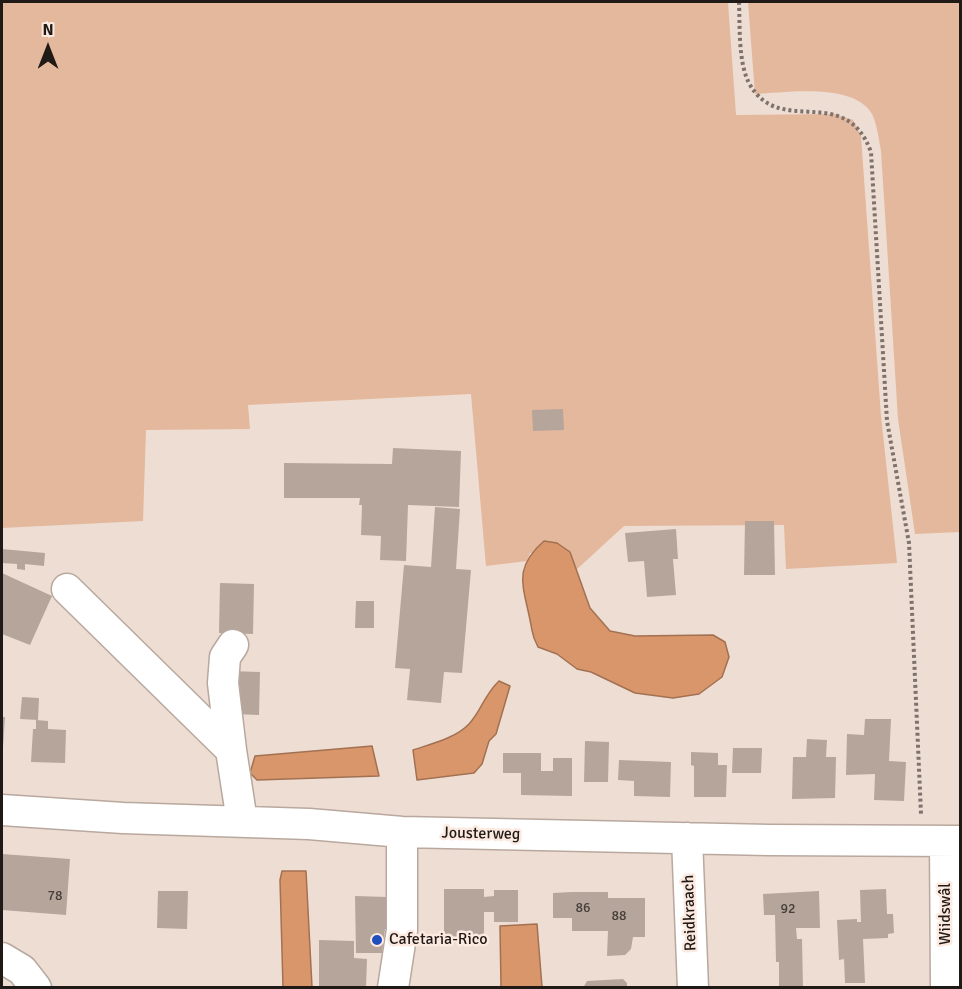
<!DOCTYPE html>
<html>
<head>
<meta charset="utf-8">
<style>
	body { margin:0 }
	#map { position:relative; width:962px; height:989px; overflow:hidden; background:#eeddd3; font-family:Signika,sans-serif }
	canvas { display:block }
	.frame { position:absolute; inset:0; border:3px solid #201a17; pointer-events:none }
	.north { position:absolute; left:18px; top:18px; width:60px; height:60px; -webkit-text-stroke:4px #fceae0; paint-order:stroke; rotate:0deg; font-size:16px; font-weight:700; line-height:24px; text-align:center; color:#201a17 }
	.north::after { content:''; display:block; margin:auto; width:21px; height:27px; background:#201a17; clip-path:polygon(50% 0,100% 100%,50% 72%,0 100%) }
</style>
</head>
<body>
<div id="map">
<canvas width="962" height="989"></canvas>
<div class="frame"></div>
<div class="north">N</div>
</div>
<script>
const context = document.querySelector('canvas').getContext('2d');
context.lineJoin = 'round';
function fill(path, color) { context.fillStyle = color; context.fill(path, 'evenodd'); }
function trace(path, color, width, dash) { context.strokeStyle = color; context.lineWidth = width; context.lineCap = dash ? 'butt' : 'round'; context.setLineDash(dash || []); context.stroke(path); }
function write(font, color, halo, rows, align = 'center') {
  context.font = font + ' Signika,sans-serif'; context.lineWidth = 5; context.setLineDash([]); context.textBaseline = 'middle'; context.strokeStyle = halo; context.fillStyle = color; for (const [text, x, y, turn = 0] of rows) {
    context.save(); context.translate(x, y); context.rotate((+turn || 0) * Math.PI / 180); context.textAlign = isNaN(turn) ? turn : align; if (halo) context.strokeText(text, 0, 0); context.fillText(text, 0, 0); context.restore();
  }
}
fill(new Path2D(`
	M 2,2 L 728,2 L 736,115 L 835,114 L 853,120 L 861,136 L 881,416 L 897,563 L 786,569 L 784,525 L 624,526 L 575,571 L 569,552 L 530,553 L 527,561 L 486,566 L 471,394 L 248,405 L 250,429 L 146,430 L 143,521 L 2,528 Z
	M 748,2 L 960,2 L 960,532 L 915,534 L 898,419 L 881,151 C 879,140 877,124 872,114 C 853,82 786,93 755,94 Z`), '#e4b89d');
const water = new Path2D(`
	M 544,541 L 557,543 L 570,552 L 590,608 L 610,631 L 635,636 L 713,635 L 725,642 L 729,657 L 722,677 L 699,694 L 673,698 L 635,693 L 591,672 L 577,669 L 557,654 L 538,647 C 531,634 533,633 530,620 C 523,585 513,568 544,541 Z
	M 499,681 L 510,686 L 496,734 L 489,741 L 482,764 L 474,773 L 417,780 L 413,750 C 431,744 456,738 469,724 C 482,710 484,695 499,681 Z
	M 372,746 L 379,776 L 257,780 L 250,773 L 255,756 Z
	M 282,871 L 306,871 L 312,987 L 283,987 L 280,880 Z
	M 537,924 L 542,987 L 501,987 L 500,926 Z`);
fill(water, '#da966b');
trace(water, '#a27152', 1.5);
fill(new Path2D(`
	M 563,409 L 564,430 L 533,431 L 532,410 Z
	M 393,448 L 461,451 L 459,507 L 408,505 L 406,561 L 380,560 L 381,536 L 361,535 L 362,505 L 359,505 L 360,498 L 284,498 L 284,463 L 392,464 Z
	M 435,507 L 460,509 L 456,569 L 471,570 L 462,673 L 444,672 L 441,703 L 407,700 L 410,669 L 395,668 L 404,565 L 431,567 Z
	M 745,521 L 774,521 L 775,575 L 744,575 Z
	M 676,529 L 678,559 L 673,559 L 676,595 L 647,597 L 644,561 L 628,562 L 625,533 Z
	M 2,549 L 45,553 L 44,566 L 25,564 L 25,570 L 17,569 L 17,564 L 2,563 Z
	M 2,573 L 52,596 L 30,645 L 2,634 Z
	M 220,583 L 254,584 L 253,634 L 219,633 Z
	M 356,601 L 374,601 L 374,628 L 355,628 Z
	M 230,671 L 260,672 L 259,715 L 235,714 Z
	M 22,697 L 39,698 L 38,720 L 20,719 Z
	M 2,717 L 5,717 L 3,748 L 2,748 Z
	M 865,719 L 891,719 L 889,761 L 906,762 L 904,801 L 874,800 L 875,774 L 846,775 L 847,734 L 864,735 Z
	M 36,720 L 48,721 L 48,729 L 66,730 L 65,763 L 31,762 L 33,729 L 36,729 Z
	M 807,739 L 827,740 L 826,757 L 836,757 L 835,798 L 792,799 L 793,757 L 806,757 Z
	M 585,741 L 609,742 L 608,782 L 584,782 Z
	M 733,748 L 762,748 L 761,773 L 732,773 Z
	M 691,752 L 718,753 L 718,765 L 727,765 L 726,797 L 694,797 L 694,766 L 691,765 Z
	M 503,753 L 541,753 L 541,771 L 553,771 L 553,758 L 572,758 L 572,796 L 521,795 L 521,773 L 503,773 Z
	M 619,760 L 671,762 L 670,797 L 634,796 L 634,781 L 618,780 Z
	M 2,854 L 70,859 L 66,915 L 2,910 Z
	M 444,889 L 484,889 L 484,897 L 494,896 L 494,890 L 518,890 L 518,922 L 494,922 L 494,912 L 484,912 L 484,943 L 444,943 Z
	M 886,889 L 887,914 L 893,914 L 894,933 L 888,934 L 888,938 L 863,939 L 865,983 L 845,983 L 844,959 L 839,960 L 837,920 L 857,919 L 857,922 L 861,922 L 860,890 Z
	M 158,891 L 188,891 L 187,929 L 157,928 Z
	M 819,891 L 820,928 L 796,928 L 797,939 L 802,939 L 803,988 L 779,988 L 779,962 L 776,962 L 775,915 L 764,915 L 763,894 Z
	M 572,892 L 608,892 L 608,898 L 645,898 L 645,937 L 633,937 L 631,949 L 625,955 L 607,956 L 608,931 L 572,931 L 572,918 L 553,918 L 553,893 Z
	M 355,896 L 387,897 L 387,929 L 385,929 L 382,953 L 356,953 Z
	M 319,940 L 354,941 L 354,958 L 367,959 L 366,987 L 319,988 Z
	M 623,979 L 627,983 L 627,988 L 583,988 L 587,981 Z`), '#b5a59b');
const minor = new Path2D(`
	M 67,589 L 231,750 L 242,821
	M 231,750 L 223,683 L 225,657 L 233,645
	M 2,810 L 123,818 L 309,824 L 402,832 L 769,840 L 960,841
	M 687,838 L 693,988
	M 945,841 L 946,988
	M 2,958 L 22,970 L 36,988
	M 393,988 L 402,930 L 402,832`);
trace(minor, '#b8a89e', 33);
trace(new Path2D(`
	M 739,2 C 740,25 738,62 749,83 C 779,139 845,81 871,152 L 887,421 L 909,543 L 921,814`), '#7d726c', 4, [3, 3]);
trace(minor, '#fff', 30);
for (const [x, y, r, color] of [
	[377,940,6,"#1f4fbc"]
]) { const dot = new Path2D(); dot.arc(x, y, r, 0, 2 * Math.PI); context.fillStyle = color; context.fill(dot); trace(dot, '#fceae0', 2); }
write('14px', '#453d38', null, [
	["78",55,896],
	["86",583,908],
	["92",788,909],
	["88",619,916]
]);
write('16px', '#201a17', '#fceae0', [
	["Jousterweg",481,834,1],
	["Reidkraach",690,913,-92],
	["Wiidswâl",946,914,-90]
]);
write('16px', '#201a17', '#fceae0', [
	["Cafetaria-Rico",389,940]
], 'left');
</script>
</body>
</html>
